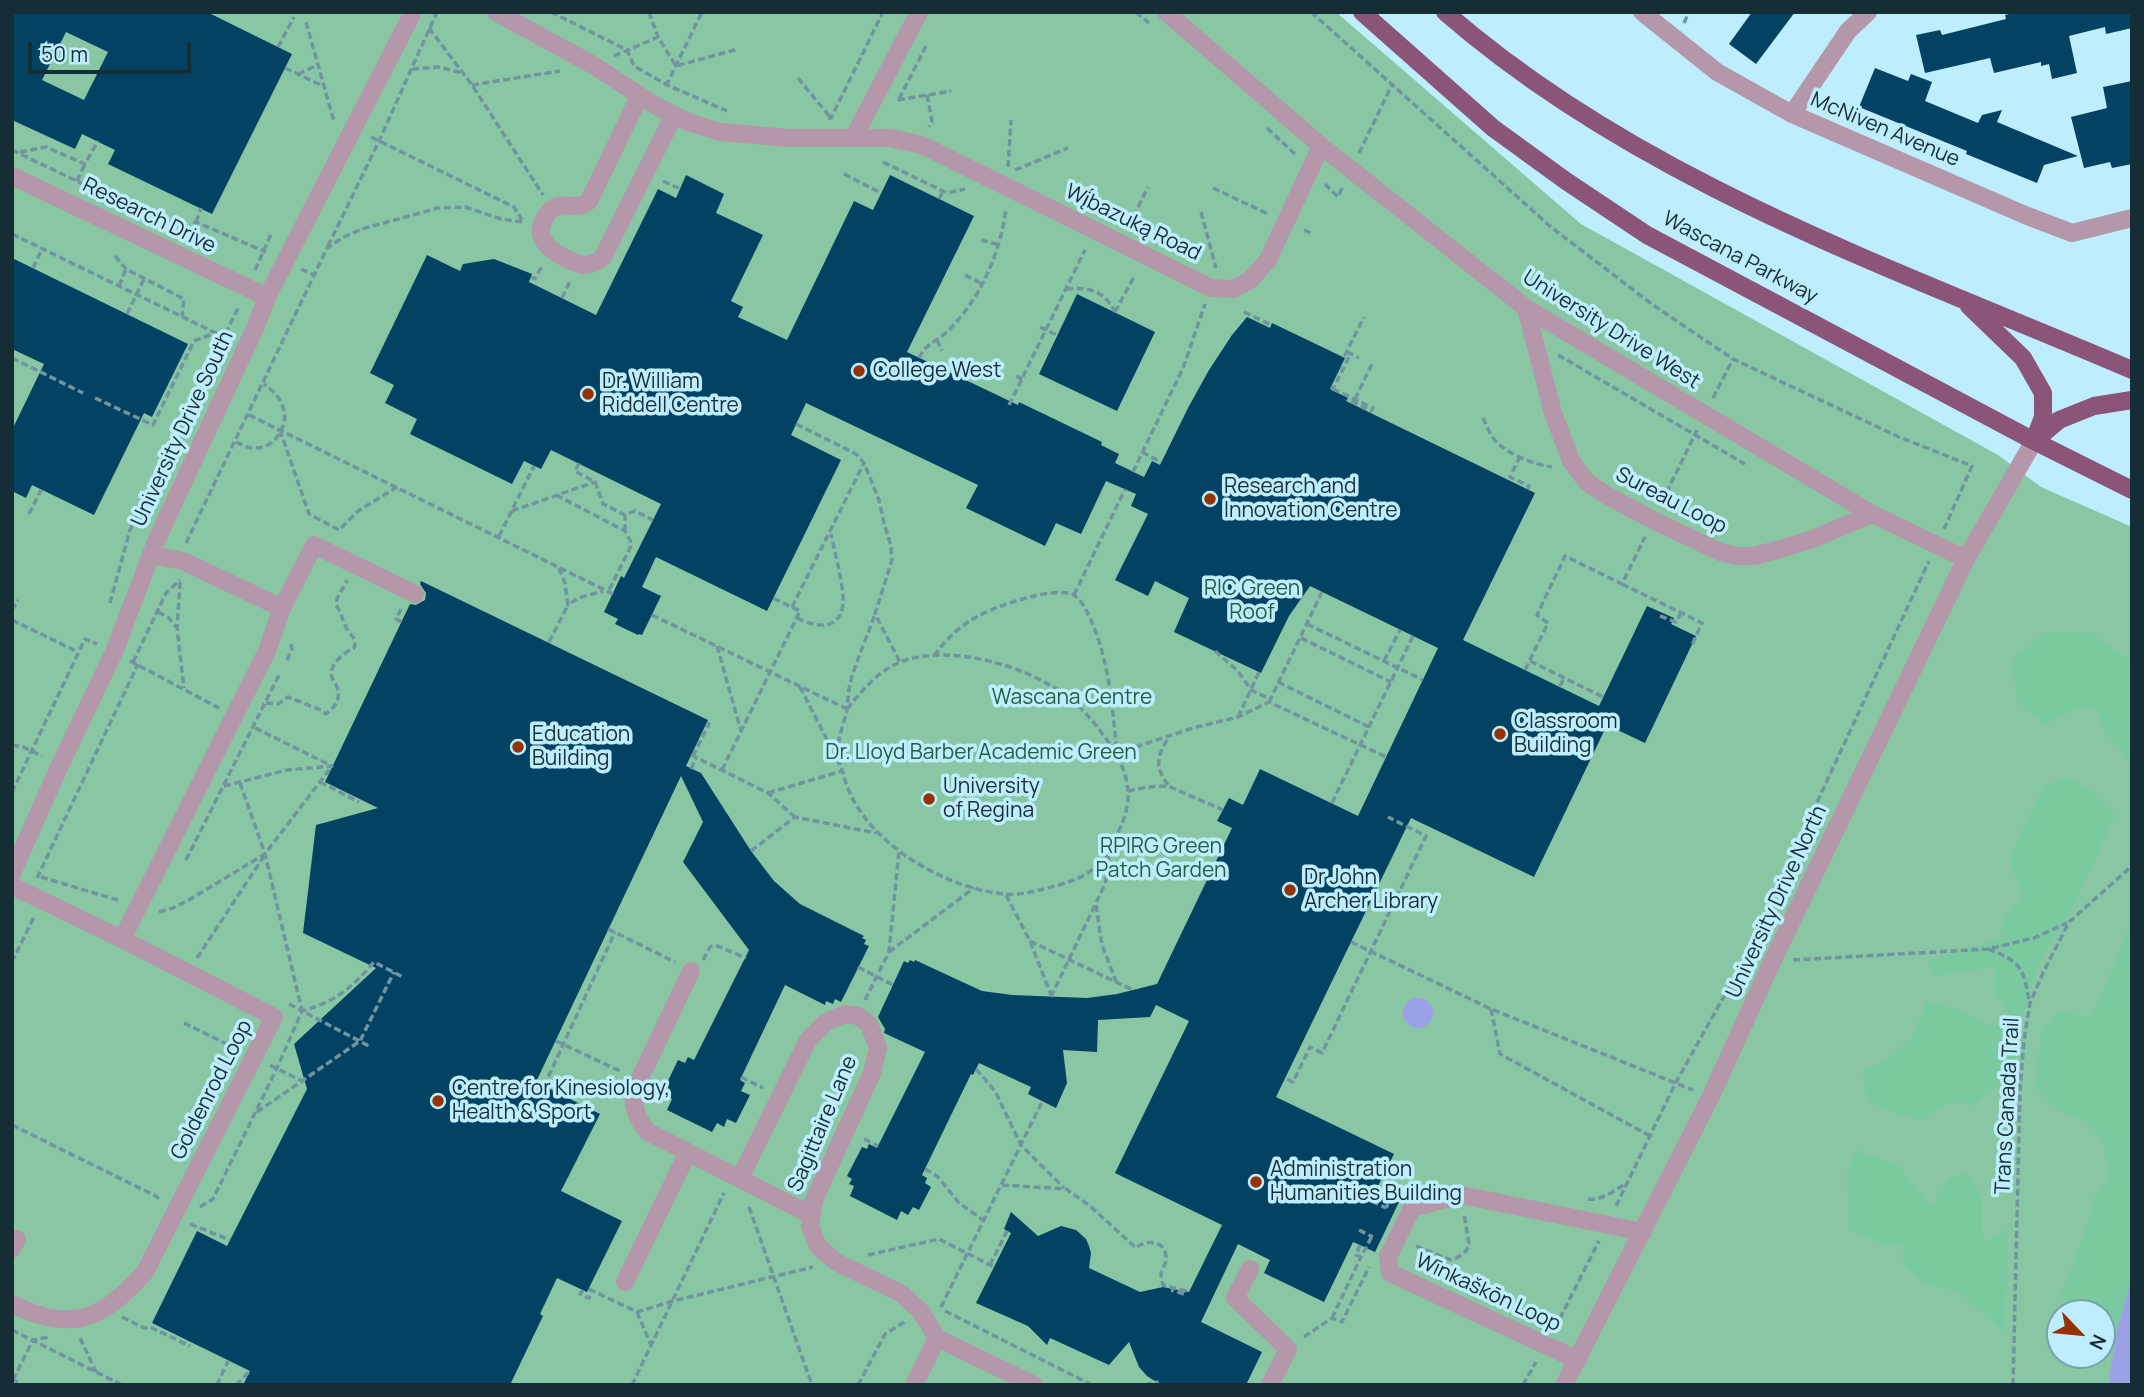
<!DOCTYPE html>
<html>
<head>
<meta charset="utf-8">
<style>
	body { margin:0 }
	#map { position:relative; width:2144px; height:1397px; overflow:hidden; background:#beeefd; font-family:Manrope,sans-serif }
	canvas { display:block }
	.frame { position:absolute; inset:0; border:14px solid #152e35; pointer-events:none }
	.north { position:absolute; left:2046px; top:1299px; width:70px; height:70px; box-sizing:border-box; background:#beeefd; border:2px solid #7aa1ad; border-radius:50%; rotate:116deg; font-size:19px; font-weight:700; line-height:28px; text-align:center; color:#152e35 }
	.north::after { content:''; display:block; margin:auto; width:24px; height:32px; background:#963102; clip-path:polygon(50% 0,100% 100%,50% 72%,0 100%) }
	.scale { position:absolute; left:28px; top:42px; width:163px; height:32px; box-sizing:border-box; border:4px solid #152e35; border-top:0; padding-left:9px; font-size:21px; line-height:24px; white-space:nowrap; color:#152e35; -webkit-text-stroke:5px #beeefd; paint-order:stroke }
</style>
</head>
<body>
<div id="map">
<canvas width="2144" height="1397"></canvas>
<div class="frame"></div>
<div class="north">N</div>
<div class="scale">50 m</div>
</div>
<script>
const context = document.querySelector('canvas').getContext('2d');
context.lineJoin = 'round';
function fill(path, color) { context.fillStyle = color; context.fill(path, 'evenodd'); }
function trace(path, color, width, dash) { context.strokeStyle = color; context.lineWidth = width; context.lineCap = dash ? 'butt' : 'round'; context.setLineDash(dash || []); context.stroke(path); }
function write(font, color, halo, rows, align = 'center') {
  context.font = font + ' Manrope,sans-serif'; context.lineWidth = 7; context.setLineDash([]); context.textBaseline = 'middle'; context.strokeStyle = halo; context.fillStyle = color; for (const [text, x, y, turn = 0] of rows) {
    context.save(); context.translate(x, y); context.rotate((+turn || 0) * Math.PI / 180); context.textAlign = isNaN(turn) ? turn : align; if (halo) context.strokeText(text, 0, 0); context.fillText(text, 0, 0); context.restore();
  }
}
fill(new Path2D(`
	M 12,12 L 1336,12 L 1581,224 L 1998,455 L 2041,487 L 2132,527 L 2132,1385 L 12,1385 ZM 2060,1313 L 2102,1313 L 2102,1355 L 2060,1355 Z`), '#88c6a4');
fill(new Path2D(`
	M 2046,632 L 2092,633 L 2132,664 L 2132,763 L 2104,732 L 2097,709 L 2082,707 L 2045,724 L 2017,702 L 2013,660 Z
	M 2071,778 L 2093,792 L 2115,816 L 2073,906 L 2041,960 L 2021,1020 L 2014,1071 L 1975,1105 L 1950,1102 L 1922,1120 L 1897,1114 L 1867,1101 L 1863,1072 L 1888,1059 L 1914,1036 L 1926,1001 L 1962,1011 L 1989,1026 L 2008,1024 L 2005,1006 L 1995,995 L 1994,967 L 1932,976 L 1927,961 L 2001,938 L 2003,920 L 2023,896 L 2010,861 L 2023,827 L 2044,785 Z
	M 2132,920 L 2132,1276 L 2118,1327 L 2102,1321 L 2102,1313 L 2079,1313 L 2061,1296 L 2088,1224 L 2094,1197 L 2110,1177 L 2102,1138 L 2085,1120 L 2057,1110 L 2036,1088 L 2041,1030 L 2059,1011 L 2092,1018 Z
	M 1857,1150 L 1899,1167 L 1931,1207 L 1948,1179 L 1966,1173 L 1982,1197 L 1982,1234 L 1985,1244 L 2008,1228 L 2005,1333 L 1960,1292 L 1924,1284 L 1903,1264 L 1903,1245 L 1880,1243 L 1849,1230 L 1847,1173 Z`), '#7acaa0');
fill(new Path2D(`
	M1403 1013a15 15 0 1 1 30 0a15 15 0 1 1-30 0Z
	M 2132,1276 L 2132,1385 L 2108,1385 L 2118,1327 Z`), '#9ba1e7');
fill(new Path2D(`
	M 12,12 L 207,12 L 292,54 L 212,214 L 108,164 L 115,150 L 82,134 L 75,149 L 12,120 ZM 66,32 L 108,52 L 84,100 L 42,80 Z
	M 1752,12 L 1795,12 L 1756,64 L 1729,44 Z
	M 2017,12 L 2132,12 L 2132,28 L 2106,34 L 2105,27 L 2069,36 L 2077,73 L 2052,79 L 2049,64 L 2041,66 L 2041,62 L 1994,73 L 1990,58 L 1925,73 L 1916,35 L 1940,30 L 1942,35 L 2006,19 L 2005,15 Z
	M 1875,68 L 1908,81 L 1911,74 L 1932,82 L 1925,101 L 1978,123 L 1982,115 L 2002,110 L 1997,122 L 2078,156 L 2044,165 L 2037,183 L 1966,154 L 1967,151 L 1859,107 Z
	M 2132,81 L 2132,164 L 2112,168 L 2110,162 L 2084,168 L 2071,117 L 2107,108 L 2103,87 Z
	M 686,175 L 724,194 L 716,213 L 763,235 L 731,301 L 743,307 L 738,317 L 787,340 L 854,201 L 873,210 L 890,175 L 974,216 L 907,352 L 1018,405 L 1019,402 L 1102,442 L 1101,445 L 1119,454 L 1115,463 L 1144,477 L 1152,461 L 1160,465 L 1188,408 L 1209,370 L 1232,335 L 1247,317 L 1270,328 L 1272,323 L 1345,358 L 1330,389 L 1348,398 L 1346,401 L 1535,493 L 1463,640 L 1599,706 L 1647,606 L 1674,618 L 1671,624 L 1696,636 L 1645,743 L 1607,725 L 1534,877 L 1411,818 L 1276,1097 L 1394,1154 L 1375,1192 L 1399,1202 L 1375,1252 L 1353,1242 L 1324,1302 L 1264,1273 L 1270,1260 L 1238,1244 L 1201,1322 L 1262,1352 L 1246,1385 L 1161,1385 L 1147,1376 L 1139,1367 L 1129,1342 L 1109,1365 L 1050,1338 L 1047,1345 L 1028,1326 L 976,1303 L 1011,1233 L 1004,1229 L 1011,1212 L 1038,1236 L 1061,1226 L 1076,1230 L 1086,1239 L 1089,1246 L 1091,1253 L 1089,1268 L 1140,1292 L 1163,1287 L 1189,1292 L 1222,1225 L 1115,1173 L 1189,1021 L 1156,1005 L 1150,1017 L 1098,1020 L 1097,1052 L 1063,1050 L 1067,1083 L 1056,1108 L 1028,1094 L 1031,1087 L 979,1063 L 973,1075 L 971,1074 L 922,1175 L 927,1178 L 925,1183 L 931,1187 L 919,1210 L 913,1207 L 908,1215 L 901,1211 L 897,1220 L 850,1196 L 854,1186 L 849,1184 L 852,1179 L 847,1176 L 862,1147 L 867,1149 L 869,1144 L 877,1148 L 925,1052 L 884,1033 L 885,1029 L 878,1017 L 904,961 L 908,963 L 910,960 L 914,962 L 915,960 L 982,991 L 1012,995 L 1087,998 L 1117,994 L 1157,984 L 1232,828 L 1217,821 L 1229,798 L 1243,805 L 1260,769 L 1358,816 L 1438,648 L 1310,586 L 1289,616 L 1261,673 L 1174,632 L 1189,598 L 1155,581 L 1148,596 L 1115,580 L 1148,514 L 1131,506 L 1136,494 L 1106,481 L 1081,534 L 1056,523 L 1045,546 L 966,508 L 978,485 L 806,403 L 791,435 L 841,460 L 767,611 L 656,557 L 642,587 L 661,596 L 642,635 L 639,634 L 638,635 L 615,624 L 618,619 L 604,612 L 621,576 L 624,578 L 661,504 L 551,450 L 541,469 L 524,461 L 512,484 L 410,434 L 417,419 L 385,403 L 394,385 L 370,373 L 427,255 L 460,271 L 463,264 L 494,259 L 532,274 L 529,282 L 596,315 L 658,189 L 676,198 Z
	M 12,258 L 188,344 L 152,417 L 144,413 L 94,515 L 32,485 L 26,498 L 12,491 L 12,430 L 44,364 L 12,349 Z
	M 1077,294 L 1155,332 L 1117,411 L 1039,374 Z
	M 421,581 L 708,720 L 686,766 L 701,773 L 751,851 L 774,881 L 800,904 L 864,936 L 862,938 L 866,940 L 864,944 L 869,946 L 841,1002 L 835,999 L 833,1004 L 826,1001 L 825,1005 L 785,985 L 740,1080 L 745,1083 L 741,1091 L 750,1095 L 736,1123 L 727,1119 L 724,1127 L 717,1123 L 712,1132 L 667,1110 L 672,1099 L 667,1096 L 670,1089 L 665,1087 L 678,1060 L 685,1063 L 688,1057 L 694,1060 L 749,950 L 683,862 L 703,822 L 681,776 L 536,1082 L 600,1114 L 561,1191 L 622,1221 L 587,1292 L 557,1278 L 540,1314 L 543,1316 L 510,1385 L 243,1385 L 250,1371 L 152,1323 L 197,1231 L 227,1246 L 307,1089 L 294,1044 L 376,968 L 303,933 L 316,825 L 378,808 L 325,782 L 410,604 L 416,605 L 425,600 L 426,593 L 420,584 Z`), '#034263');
trace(new Path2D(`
	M 551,12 L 627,50 L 634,66 L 667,85 L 727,111
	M 649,12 L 658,37
	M 1136,12 L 1149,23
	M 1311,12 L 1551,227 L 1653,305 L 1733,359 L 1899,437 L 1972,466 L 1944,529
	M 306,22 L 333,118 L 336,119
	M 1684,23 L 1689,12
	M 429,28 L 472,85 L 543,195
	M 278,47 L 294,17
	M 614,56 L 658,37 L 676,66 L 738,49
	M 285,68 L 323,86
	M 412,69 L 438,67 L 463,73
	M 298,74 L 318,65
	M 798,78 L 830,117
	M 472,85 L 560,71
	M 666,86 L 702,12
	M 927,95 L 932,121 L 929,127
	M 899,99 L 926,46
	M 898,100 L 951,91
	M 828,118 L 831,118 L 883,12
	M 1267,128 L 1295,154
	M 371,137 L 514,207 L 522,220
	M 12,150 L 137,210 L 188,228 L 196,222 L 266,252
	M 20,152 L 46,147 L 85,164 L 98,141
	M 1359,153 L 1392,85
	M 883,162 L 947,193 L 965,189
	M 1008,167 L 1011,120
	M 1015,170 L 1068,148
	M 844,174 L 881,193
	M 77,181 L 85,164
	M 663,181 L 680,189
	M 1325,184 L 1338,197 L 1342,188
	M 1213,188 L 1268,214
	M 939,199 L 943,191
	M 1201,212 L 1216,268
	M 196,222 L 201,208
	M 1129,226 L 1148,187
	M 1304,230 L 1313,234
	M 12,234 L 224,337
	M 981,240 L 999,245
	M 328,246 L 379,141 L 437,12
	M 115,256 L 126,269 L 184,299 L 182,316
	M 33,268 L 42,249
	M 301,269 L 314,275
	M 255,270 L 272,232
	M 965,275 L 982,284
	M 531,277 L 535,279 L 542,266
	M 119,286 L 126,269
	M 1066,289 C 1089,287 1104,290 1115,312
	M 562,298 L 570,281
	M 1115,312 L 1135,275
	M 1244,312 L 1271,325
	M 127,314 L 144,279
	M 1040,327 L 1057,335
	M 937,340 L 942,351
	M 1347,352 L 1359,358
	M 1558,355 L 1745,464
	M 12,358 L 83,393
	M 919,358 C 927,342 939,341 951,328 C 982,295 1000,253 1006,209
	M 1016,376 L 1025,380
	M 1331,387 L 1333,389 L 1349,357 L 1345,355 L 1364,317
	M 1333,389 L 1373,408 L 1371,411 L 1347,399
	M 95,398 L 153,425 L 194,341 L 215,333
	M 1713,398 L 1733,359
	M 1355,399 L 1372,364
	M 1009,405 L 1085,250
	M 249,415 L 613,594
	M 1483,418 C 1486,424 1489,433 1494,439 C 1506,454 1533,464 1552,467
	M 796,424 L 856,454 L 864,463 L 879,500 L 884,523 L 891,546 L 892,560 L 875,614 L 900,662
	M 280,430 L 309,514 L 339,530 L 358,511 L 397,487
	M 236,442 C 242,445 250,449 257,448 C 274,448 288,426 284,411 C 282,399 273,391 264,384
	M 1142,452 L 1161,462
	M 1520,456 L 1510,477 L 1529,486 L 1528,489
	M 579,463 L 575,471 L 595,482 L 603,504 L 625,515 L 635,511 L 653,520
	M 1133,472 L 1183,368 L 1205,304
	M 556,495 L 625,531 L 632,544 L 608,592
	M 1662,502 L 1697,430
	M 512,511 L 595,482
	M 29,514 L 41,490
	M 625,531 L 625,515
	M 499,536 L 534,466
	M 186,543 L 327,248 L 344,237 L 362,229 L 438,208 L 465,207 L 501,219 L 523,222
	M 559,568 L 565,583 L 568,605 L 578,598 L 603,591
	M 180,582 L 177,628 L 184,688
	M 1622,584 L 1702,623 L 1691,647
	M 1074,595 L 1125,489
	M 110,603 L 130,530 L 239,306
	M 792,607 L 864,463
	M 401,609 L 396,619 L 402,622
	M 12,610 L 18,600
	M 158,612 L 168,617 L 176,627
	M 652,615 L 847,709
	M 1660,616 L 1676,622 L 1681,613
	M 797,618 C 815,627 840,632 843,604 C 845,591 834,549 831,534
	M 12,620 L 78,652
	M 1307,624 L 1423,680
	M 1301,638 L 1391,682
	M 549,642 L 568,605
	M 717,646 L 741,731
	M 1215,651 L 1237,670 L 1251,690 L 1270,699
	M 934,656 C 956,625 980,612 1016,601 C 1029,597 1062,588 1074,595 C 1080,599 1084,606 1087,612 C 1109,655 1112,705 1117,753 L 1193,728 L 1238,717 L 1269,702 L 1386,757
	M 287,660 L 292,649 L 291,644
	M 130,661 L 219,708
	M 1384,661 L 1400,630
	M 1530,661 L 1603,697
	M 133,662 L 166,593 L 180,580
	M 1525,670 L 1548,623 L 1537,615 L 1565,556 L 1622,584 L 1645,537
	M 1278,682 L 1369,727
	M 1560,686 L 1564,678
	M 800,687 L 840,765
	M 1269,702 L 1322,592
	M 266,703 L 278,704 L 288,697 L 321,710 L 326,714 C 336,706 342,698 336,685 C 334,682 331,677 331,674 C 331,663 345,652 354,648 C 358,637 350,637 346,627 C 342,619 341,612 336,605 C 336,596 344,588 347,580
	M 847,709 C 863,690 878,670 903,661 C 952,644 1028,666 1068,697 C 1082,708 1094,722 1104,736 C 1118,754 1129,775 1128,799 C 1127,813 1121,827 1115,839 C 1101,868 1086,878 1055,886 C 1039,890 1020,896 1003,894 C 940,887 858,838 843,773 C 841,765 838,755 838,747 C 839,735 844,722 847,711 C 848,702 848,693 850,684 C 856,661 867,637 875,614
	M 1238,717 L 1259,672
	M 12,745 L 23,747 L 42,756
	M 691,755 L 768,793 L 795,817
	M 693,756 L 709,724 L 707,723
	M 691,769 L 696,758
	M 722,770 L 800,611 L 773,598
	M 320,782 L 359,802
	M 240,783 L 265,854 L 302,1011 L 369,1046
	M 1168,785 C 1154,766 1157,756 1169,737
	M 224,786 L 287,770 L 332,766 L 253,727
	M 1128,791 L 1147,787 L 1168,786 L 1223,810
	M 12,792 L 85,639 L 97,644
	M 768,793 L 842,771
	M 1332,803 L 1413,636
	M 751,851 L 795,817 L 876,833
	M 186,860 L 280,673
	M 41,877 L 121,901
	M 37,878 L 138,664
	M 1006,895 L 1030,941 L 1051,995
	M 1096,905 L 1102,945 L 1116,981
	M 159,912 L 173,908 L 189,900 L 265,854 L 332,766
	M 608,929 L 675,962
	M 1030,941 L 1133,990
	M 1351,942 L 1491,1009 L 1693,1090
	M 1988,949 C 2020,961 2024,968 2029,1001
	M 889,952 L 974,888
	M 197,958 L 264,856
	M 703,960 L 710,947 L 715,945 L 746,958
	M 1793,960 L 1988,949 L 2034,938 L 2067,923
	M 12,962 L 34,917
	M 858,967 L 893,985
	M 1051,997 L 1105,884 L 1109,865 L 1108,854
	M 865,1000 L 889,952 L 899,851
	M 289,1004 L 302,1011
	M 1491,1009 L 1500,1054 L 1650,1136
	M 184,1023 L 237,1049
	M 556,1041 L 622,1072
	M 270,1065 L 302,1081
	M 976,1069 L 995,1091 L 1021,1145 L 1064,1188
	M 741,1077 L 763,1088
	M 1287,1079 L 1293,1082 L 1310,1047 L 1322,1053 L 1426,836 L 1388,817
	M 544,1086 L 615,932
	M 257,1112 L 360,1041 L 394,972
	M 12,1125 L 156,1196 L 160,1200
	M 864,1139 L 878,1146
	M 925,1169 L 937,1176 L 959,1203 L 983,1220
	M 1002,1185 L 1066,1189 L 1090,1206 L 1136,1248 C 1146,1239 1165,1240 1166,1257 C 1167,1263 1162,1268 1161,1274 C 1161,1277 1162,1281 1163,1285 L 1186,1291 L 1184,1294 L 1171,1290
	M 1385,1195 L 1391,1182 L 1397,1185 L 1386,1208
	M 1588,1199 C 1601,1201 1614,1191 1625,1184
	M 1372,1201 L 1386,1208
	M 1616,1206 L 1675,1084 L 1741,966 L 1929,561
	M 200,1207 L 213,1199 L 277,1068 L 302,1011 C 335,1002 352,988 374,962 L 403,977
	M 749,1207 L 812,1385
	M 190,1224 L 230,1240
	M 1359,1230 L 1373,1237
	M 1360,1245 L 1356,1255 L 1361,1257 L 1372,1236
	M 1416,1246 L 1451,1260 C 1458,1258 1468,1252 1469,1244 L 1464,1214
	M 868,1255 L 939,1239 L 994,1267
	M 990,1265 L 1007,1231
	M 589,1289 L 637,1312 L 673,1301 L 813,1267
	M 583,1290 L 580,1294 L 589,1298 L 592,1290
	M 941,1307 L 1042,1102
	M 945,1311 L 1092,1385
	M 637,1312 L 651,1345
	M 122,1317 L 144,1328 L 150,1327 L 190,1346
	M 1332,1318 L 1361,1257
	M 1555,1328 L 1599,1241
	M 12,1330 L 122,1385
	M 1304,1337 L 1332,1318 L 1342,1322 L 1369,1267
	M 80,1338 L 96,1372
	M 12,1379 L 23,1385
	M 13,1380 L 33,1340 L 49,1337
	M 217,1385 L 228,1361
	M 236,1385 L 250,1371
	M 632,1385 L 724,1193
	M 858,1385 L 885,1334 L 906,1321
	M 1145,1385 L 1157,1382 L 1158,1385
	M 1523,1385 L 1536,1362
	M 2013,1385 L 2020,1091 L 2024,1040 L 2030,1003 L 2043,973 L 2069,922 L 2132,866`), '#7095a1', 3.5, [7, 3.5]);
trace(new Path2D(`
	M 496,12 L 593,65 L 656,106 L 688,122 L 720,132 L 790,138 L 890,138 L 922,145 L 1211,288 L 1234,289 L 1250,280 L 1268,260 L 1321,146
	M 1166,12 L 1321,146 L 1526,308 L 1872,514 L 1966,559
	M 1642,12 L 1717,72 L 1792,114 L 2025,215 L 2072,233 L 2132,218
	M 639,97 L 589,201 C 575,213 560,198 549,212 C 530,235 547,249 567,259 C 572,261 577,264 583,265 C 590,265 598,262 603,257 L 674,115
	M 1792,114 L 1848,31 L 1868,12
	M 854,137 L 919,12
	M 12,176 L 267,297
	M 1526,308 L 1553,413 L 1571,461 L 1587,482 L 1606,495 L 1653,520 L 1720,552 L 1737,556 L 1754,556 L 1780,549 L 1813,539 L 1872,514
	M 152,555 L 183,561 L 282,608
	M 12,873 L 60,765 L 114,652 L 157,539 L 256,326 L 267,297 L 413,12
	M 12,886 L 122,939 L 274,1017 L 145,1272 C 103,1319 72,1334 12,1304
	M 122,939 L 267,651 L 282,608 L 314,545 L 415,594
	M 691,971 L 633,1093 C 634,1110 637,1119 648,1132 L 811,1215
	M 740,1178 L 808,1040 L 826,1022 L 845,1014 L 858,1016 L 869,1024 L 878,1048 L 872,1073 L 814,1200 L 810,1226 L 818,1246 L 836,1262 L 902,1294 L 921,1312 L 937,1338 L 1034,1385
	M 12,1249 L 17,1239
	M 1250,1269 L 1235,1298 L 1288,1349 L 1270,1385
	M 625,1282 L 688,1152
	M 1578,1360 L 1390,1273 L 1388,1257 L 1412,1208 L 1461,1195 L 1643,1232
	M 914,1385 L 937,1338
	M 1564,1385 L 1711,1096 L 1772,962 L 1966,559 L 2034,441`), '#b597aa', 18);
trace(new Path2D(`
	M 1362,12 L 1493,128 L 1566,181 L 1647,235 L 2034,441 L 2132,490
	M 1445,12 C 1641,183 1896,269 2132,370
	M 1969,306 L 2023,358 L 2043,393 L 2043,417 L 2034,441
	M 2034,441 L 2059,420 L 2094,406 L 2132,400`), '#8a5579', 18);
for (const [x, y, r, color] of [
	[859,371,7,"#963102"],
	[588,394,7,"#963102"],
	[1210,499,7,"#963102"],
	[1500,734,7,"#963102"],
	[518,747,7,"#963102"],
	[929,799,7,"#963102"],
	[1290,890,7,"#963102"],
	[438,1101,7,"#963102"],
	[1256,1182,7,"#963102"]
]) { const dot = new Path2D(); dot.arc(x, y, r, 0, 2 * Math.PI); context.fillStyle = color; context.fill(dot); trace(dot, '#beeefd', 2.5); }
write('21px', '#152e35', '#beeefd', [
	["McNiven Avenue",1885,130,23],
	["Research Drive",149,216,26],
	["Wį́bazuką Road",1133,223,26],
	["Wascana Parkway",1740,258,28],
	["University Drive West",1611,330,32],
	["University Drive South",183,429,-65],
	["Sureau Loop",1671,501,27],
	["University Drive North",1777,902,-65],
	["Goldenrod Loop",212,1090,-63],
	["Trans Canada Trail",2008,1106,-87],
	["Sagittaire Lane",823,1124,-67],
	["Wīnkaškōn Loop",1488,1293,25]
]);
write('21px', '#152e35', '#beeefd', [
	["College West",873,371],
	["Dr. William",602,382],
	["Riddell Centre",602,406],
	["Research and",1224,487],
	["Innovation Centre",1224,511],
	["Classroom",1514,722],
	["Building",1514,746],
	["Education",532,735],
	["Building",532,759],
	["University",943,787],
	["of Regina",943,811],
	["Dr John",1304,878],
	["Archer Library",1304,902],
	["Centre for Kinesiology,",452,1089],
	["Health & Sport",452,1113],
	["Administration",1270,1170],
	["Humanities Building",1270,1194]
], 'left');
write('21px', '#235f42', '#beeefd', [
	["RIC Green",1252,589],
	["Roof",1252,613],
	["Wascana Centre",1072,698],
	["Dr. Lloyd Barber Academic Green",981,753],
	["RPIRG Green",1161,847],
	["Patch Garden",1161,871]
]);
</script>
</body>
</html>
